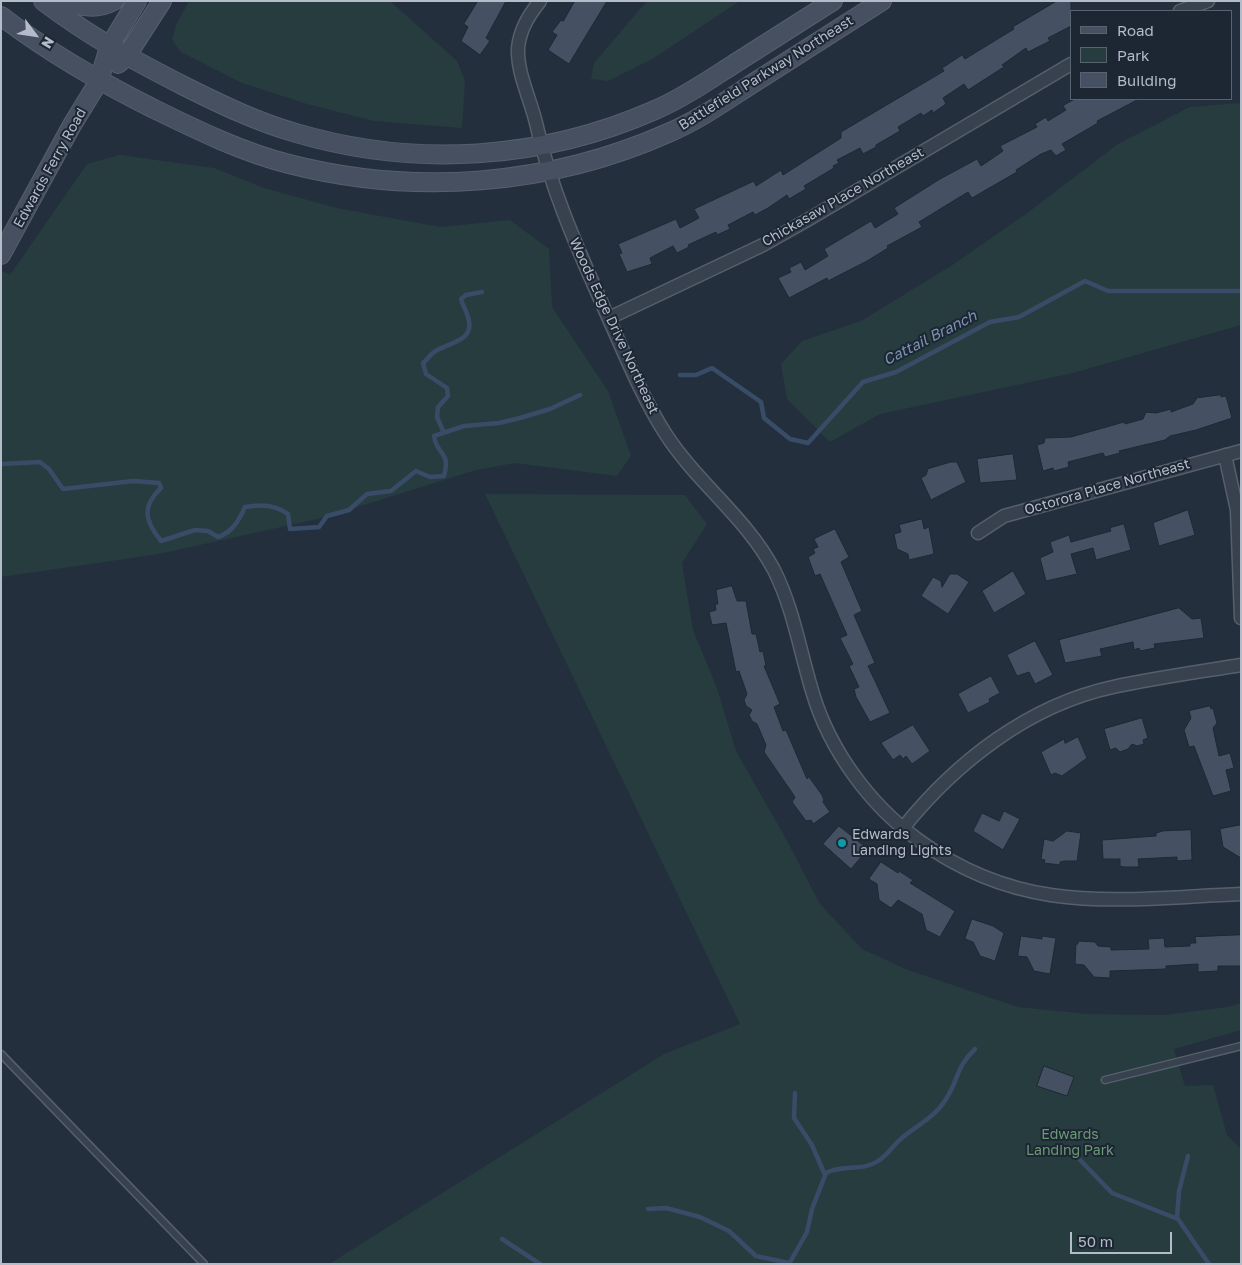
<!DOCTYPE html>
<html>
<head>
<meta charset="utf-8">
<style>
	body { margin:0 }
	#map { position:relative; width:1242px; height:1265px; overflow:hidden; background:#242f3e; font-family:"Golos Text",sans-serif }
	canvas { display:block }
	.frame { position:absolute; inset:0; border:2px solid #b4bcc9; pointer-events:none }
	.legend { position:absolute; left:1070px; top:10px; width:162px; height:90px; box-sizing:border-box; background:#1d2633; border:1px solid #59626f; margin:0; padding:6px 9px; list-style:none; font-size:15px; color:#b4bcc9 }
	.legend li { display:flex; align-items:center; gap:10px; height:25px }
	.legend b { width:25px; border:1px solid #59626f }
	.north { position:absolute; left:10px; top:10px; width:50px; height:50px; -webkit-text-stroke:4px #1d2633; paint-order:stroke; rotate:121deg; font-size:14px; font-weight:700; line-height:20px; text-align:center; color:#b4bcc9 }
	.north::after { content:''; display:block; margin:auto; width:18px; height:22px; background:#b4bcc9; clip-path:polygon(50% 0,100% 100%,50% 72%,0 100%) }
	.scale { position:absolute; left:1070px; top:1232px; width:102px; height:22px; box-sizing:border-box; border:2px solid #b4bcc9; border-top:0; padding-left:6px; font-size:15px; line-height:18px; white-space:nowrap; color:#b4bcc9; -webkit-text-stroke:4px #1d2633; paint-order:stroke }
</style>
</head>
<body>
<div id="map">
<canvas width="1242" height="1265"></canvas>
<div class="frame"></div>
<ul class="legend">
<li><b style="height:6px;background:#465061"></b>Road</li>
<li><b style="height:14px;background:#263c3f"></b>Park</li>
<li><b style="height:14px;background:#455162"></b>Building</li>
</ul>
<div class="north">N</div>
<div class="scale">50 m</div>
</div>
<script>
const context = document.querySelector('canvas').getContext('2d');
context.lineJoin = 'round';
function fill(path, color) { context.fillStyle = color; context.fill(path, 'evenodd'); }
function trace(path, color, width, dash) { context.strokeStyle = color; context.lineWidth = width; context.lineCap = dash ? 'butt' : 'round'; context.setLineDash(dash || []); context.stroke(path); }
function write(font, color, halo, rows, align = 'center') {
  context.font = font + ' "Golos Text",sans-serif'; context.lineWidth = 4; context.setLineDash([]); context.textBaseline = 'middle'; context.strokeStyle = halo; context.fillStyle = color; for (const [text, x, y, turn = 0] of rows) {
    context.save(); context.translate(x, y); context.rotate((+turn || 0) * Math.PI / 180); context.textAlign = isNaN(turn) ? turn : align; if (halo) context.strokeText(text, 0, 0); context.fillText(text, 0, 0); context.restore();
  }
}
fill(new Path2D(`
	M 189,1 L 390,1 L 457,61 L 465,81 L 462,128 L 374,121 L 307,104 L 242,83 L 181,52 L 172,40 L 176,25 Z
	M 647,1 L 740,1 L 654,58 L 608,81 L 591,79 L 594,63 Z
	M 1241,103 L 1241,325 L 1073,373 L 880,414 L 830,442 L 787,399 L 781,364 L 802,341 L 861,321 L 951,266 L 1030,211 L 1118,144 L 1190,107 Z
	M 120,155 L 214,168 L 264,188 L 337,208 L 440,227 L 510,220 L 549,249 L 552,307 L 608,391 L 631,456 L 617,476 L 515,463 L 476,470 L 322,518 L 159,554 L 1,577 L 1,270 L 10,275 L 87,164 Z
	M 485,494 L 685,495 L 707,524 L 682,563 L 693,630 L 717,688 L 736,751 L 786,839 L 820,904 L 862,949 L 908,970 L 1018,1007 L 1087,1014 L 1164,1015 L 1228,1007 L 1241,1003 L 1241,1030 L 1174,1049 L 1185,1086 L 1213,1085 L 1227,1135 L 1241,1149 L 1241,1264 L 329,1264 L 664,1054 L 740,1024 Z`), '#263c3f');
trace(new Path2D(`
	M 680,375 L 696,375 L 712,368 L 761,402 L 764,418 L 790,439 L 808,443 L 863,382 L 896,372 L 990,322 L 1019,317 L 1085,281 L 1108,291 L 1241,291
	M 444,433 L 437,417 L 438,407 L 448,396 L 447,388 L 426,374 L 423,363 C 427,360 430,355 434,352 C 448,342 476,342 468,317 C 466,310 463,306 461,299 L 466,295 L 482,292
	M 1,464 L 40,462 L 49,469 L 63,489 L 133,481 L 159,483 L 161,488 C 141,507 145,521 161,541 L 195,530 L 208,531 L 218,537 C 233,532 239,520 245,507 C 260,504 276,505 288,514 L 290,529 L 319,527 L 327,516 L 349,510 L 367,494 L 391,491 L 416,471 L 430,477 L 444,476 C 451,451 437,456 434,436 L 464,426 L 499,423 L 520,418 L 550,409 L 580,395
	M 795,1093 L 794,1118 L 812,1145 L 825,1175
	M 1080,1160 L 1112,1193 L 1178,1219 L 1209,1264
	M 648,1209 L 666,1208 L 700,1217 L 729,1231 L 756,1256 L 789,1263
	M 1177,1218 L 1179,1191 L 1188,1156
	M 502,1239 L 540,1264
	M 789,1264 L 807,1232 L 812,1209 L 826,1173 C 842,1164 862,1172 878,1161 C 888,1155 894,1144 903,1137 C 918,1125 936,1116 946,1099 C 959,1079 956,1067 975,1049`), '#394c67', 4.5);
const building = new Path2D(`
	M 478,1 L 506,1 L 486,38 L 490,41 L 480,55 L 461,41 L 468,27 L 464,24 Z
	M 575,1 L 607,1 L 569,64 L 548,50 L 557,35 L 552,32 L 561,20 L 563,21 Z
	M 1057,1 L 1071,1 L 1071,26 L 1048,38 L 1050,41 L 1028,52 L 1026,48 L 1002,65 L 1004,67 L 968,90 L 964,84 L 943,98 L 946,104 L 933,113 L 932,110 L 923,116 L 921,113 L 898,127 L 900,131 L 876,145 L 876,147 L 863,154 L 860,148 L 837,160 L 839,163 L 833,166 L 834,168 L 804,186 L 806,189 L 789,199 L 787,195 L 768,208 L 755,215 L 753,212 L 728,225 L 730,229 L 717,235 L 716,232 L 688,245 L 689,247 L 677,253 L 673,246 L 650,258 L 652,264 L 627,272 L 619,254 L 622,253 L 618,244 L 676,219 L 680,228 L 699,218 L 694,209 L 754,181 L 756,186 L 781,170 L 783,175 L 841,138 L 841,132 L 944,71 L 942,68 L 962,55 L 965,59 L 1014,29 L 1013,27 Z
	M 1075,99 L 1139,99 L 1097,121 L 1098,123 L 1062,144 L 1066,150 L 1056,156 L 1051,150 L 1041,154 L 1016,170 L 1017,172 L 972,198 L 968,192 L 919,222 L 922,227 L 887,246 L 888,248 L 867,261 L 828,281 L 827,278 L 789,298 L 778,278 L 791,272 L 789,268 L 801,262 L 805,270 L 828,256 L 824,249 L 871,221 L 875,228 L 898,214 L 894,208 L 940,179 L 977,159 L 981,166 L 1003,151 L 1000,146 L 1037,127 L 1035,124 L 1046,117 L 1048,121 L 1066,110 L 1063,106 Z
	M 1221,395 L 1221,397 L 1226,396 L 1232,418 L 1196,430 L 1170,436 L 1165,440 L 1119,451 L 1120,453 L 1105,457 L 1103,453 L 1068,462 L 1069,467 L 1054,471 L 1053,468 L 1043,471 L 1037,445 L 1044,443 L 1045,438 L 1071,437 L 1124,422 L 1125,424 L 1143,419 L 1146,412 L 1156,413 L 1171,409 L 1171,412 L 1193,404 L 1197,398 Z
	M 1013,454 L 1017,480 L 980,483 L 977,459 Z
	M 951,462 L 957,462 L 966,482 L 931,500 L 921,478 L 926,475 L 928,469 Z
	M 1188,510 L 1195,535 L 1159,546 L 1153,523 Z
	M 922,519 L 924,529 L 929,527 L 934,554 L 909,560 L 908,554 L 897,549 L 894,534 L 901,532 L 899,525 Z
	M 1124,524 L 1131,550 L 1096,560 L 1093,548 L 1071,554 L 1077,574 L 1046,581 L 1040,558 L 1053,552 L 1050,542 L 1069,535 L 1071,542 L 1111,531 L 1110,528 Z
	M 835,529 L 849,557 L 841,562 L 862,611 L 854,615 L 875,663 L 868,666 L 890,713 L 870,722 L 856,697 L 854,689 L 859,687 L 849,666 L 853,664 L 840,638 L 847,635 L 820,574 L 815,576 L 808,557 L 815,553 L 813,549 L 818,547 L 814,539 Z
	M 1013,571 L 1026,594 L 994,613 L 982,591 Z
	M 950,574 L 957,574 L 969,582 L 948,614 L 921,596 L 933,577 L 941,581 L 942,587 Z
	M 732,586 L 737,601 L 746,601 L 752,634 L 756,634 L 760,652 L 763,651 L 766,666 L 764,666 L 780,704 L 774,707 L 783,731 L 786,730 L 807,779 L 809,777 L 822,795 L 824,800 L 823,802 L 830,812 L 813,824 L 811,820 L 806,821 L 792,802 L 795,797 L 764,752 L 766,745 L 757,724 L 752,721 L 749,715 L 752,710 L 746,706 L 744,700 L 747,694 L 739,671 L 736,672 L 726,623 L 712,625 L 709,612 L 716,610 L 715,604 L 718,604 L 716,590 Z
	M 1179,608 L 1192,619 L 1201,618 L 1204,638 L 1154,644 L 1155,648 L 1140,651 L 1139,648 L 1134,650 L 1133,642 L 1100,649 L 1102,656 L 1065,663 L 1059,640 Z
	M 1035,641 L 1053,675 L 1035,684 L 1029,672 L 1017,676 L 1007,655 Z
	M 991,676 L 1000,693 L 989,699 L 990,702 L 968,713 L 958,694 Z
	M 1210,706 L 1211,709 L 1213,708 L 1217,723 L 1213,728 L 1219,756 L 1230,753 L 1234,768 L 1226,770 L 1231,791 L 1213,796 L 1194,746 L 1189,747 L 1184,730 L 1191,718 L 1189,711 Z
	M 1142,718 L 1148,738 L 1143,740 L 1144,744 L 1137,746 L 1132,744 L 1128,749 L 1120,752 L 1116,748 L 1110,750 L 1104,729 Z
	M 913,725 L 930,751 L 912,764 L 906,756 L 903,759 L 900,755 L 893,760 L 881,743 Z
	M 1078,737 L 1087,758 L 1062,776 L 1055,773 L 1051,775 L 1041,752 L 1064,739 L 1065,743 Z
	M 1004,811 L 1020,819 L 1003,850 L 973,831 L 982,813 L 999,821 Z
	M 1241,825 L 1241,858 L 1223,847 L 1220,829 Z
	M 839,826 L 868,849 L 851,869 L 823,844 Z
	M 1191,830 L 1192,860 L 1177,861 L 1177,857 L 1138,859 L 1139,867 L 1124,867 L 1120,866 L 1120,859 L 1103,859 L 1102,840 L 1156,836 L 1156,833 L 1163,831 Z
	M 1067,831 L 1081,833 L 1077,861 L 1064,861 L 1060,862 L 1060,865 L 1044,863 L 1045,860 L 1041,859 L 1044,839 L 1053,841 Z
	M 881,862 L 898,873 L 899,871 L 913,880 L 910,883 L 955,911 L 940,937 L 926,930 L 922,914 L 898,900 L 891,908 L 879,900 L 877,884 L 869,879 Z
	M 972,919 L 993,926 L 1004,933 L 995,961 L 980,956 L 973,942 L 965,939 Z
	M 1241,935 L 1241,966 L 1218,966 L 1218,971 L 1198,972 L 1198,964 L 1166,966 L 1166,969 L 1110,971 L 1110,978 L 1094,977 L 1084,965 L 1075,964 L 1076,944 L 1078,944 L 1078,941 L 1095,942 L 1098,946 L 1111,947 L 1111,950 L 1149,949 L 1148,939 L 1164,938 L 1165,947 L 1190,946 L 1190,943 L 1196,943 L 1195,937 Z
	M 1021,936 L 1042,939 L 1042,936 L 1056,938 L 1050,974 L 1034,971 L 1027,957 L 1018,956 Z
	M 1044,1066 L 1074,1077 L 1067,1096 L 1037,1086 Z`);
fill(building, '#455162');
trace(building, '#1f2835', 1);
const service = new Path2D(`
	M 1,1054 L 204,1264
	M 1105,1080 L 1241,1046`);
const minor = new Path2D(`
	M 540,1 C 529,15 520,29 518,48 C 517,73 530,98 536,123 C 551,191 580,254 608,317 C 626,357 642,397 665,433 C 697,483 746,517 774,570 C 794,610 800,652 813,694 C 830,750 869,804 917,839 C 1023,917 1118,899 1241,894
	M 1180,11 L 1208,1
	M 609,318 L 763,245 L 809,219 L 1071,64
	M 1225,455 L 1237,510 L 1241,618
	M 978,533 L 1004,516 L 1241,451
	M 903,828 C 956,762 1029,705 1113,687 C 1155,678 1198,672 1241,665`);
const secondary = new Path2D(`
	M 43,1 C 89,36 133,60 184,86 C 220,104 257,122 296,133 C 415,168 542,160 655,110 C 683,98 709,80 734,64 C 767,43 800,22 833,1
	M 65,1 C 82,7 97,10 114,1
	M 1,16 C 49,53 100,82 154,109 C 197,130 242,152 289,164 C 414,196 549,186 668,133 C 699,120 727,100 755,82 C 798,55 840,28 882,1
	M 118,64 L 126,57 L 162,1
	M 1,255 L 72,125 L 99,81 L 109,47 L 137,1`);
trace(service, '#565f6c', 9);
trace(minor, '#565f6c', 15);
trace(secondary, '#565f6c', 20);
trace(service, '#38414e', 6);
trace(minor, '#38414e', 12);
trace(secondary, '#465061', 18);
for (const [x, y, r, color] of [
	[842,843,5,"#0f9aa8"]
]) { const dot = new Path2D(); dot.arc(x, y, r, 0, 2 * Math.PI); context.fillStyle = color; context.fill(dot); trace(dot, '#1d2633', 2); }
write('14px', '#b4bcc9', '#1d2633', [
	["Battlefield Parkway Northeast",766,73,-32],
	["Edwards Ferry Road",50,168,-61],
	["Chickasaw Place Northeast",843,197,-30],
	["Woods Edge Drive Northeast",614,326,65],
	["Octorora Place Northeast",1107,487,-16]
]);
write('14px', '#b4bcc9', '#1d2633', [
	["Edwards",852,835],
	["Landing Lights",852,851]
], 'left');
write('14px', '#6b9a76', '#1d2633', [
	["Edwards",1070,1135],
	["Landing Park",1070,1151]
]);
write('italic 15px', '#7c92b1', '#1d2633', [
	["Cattail Branch",930,338,-27]
]);
</script>
</body>
</html>
